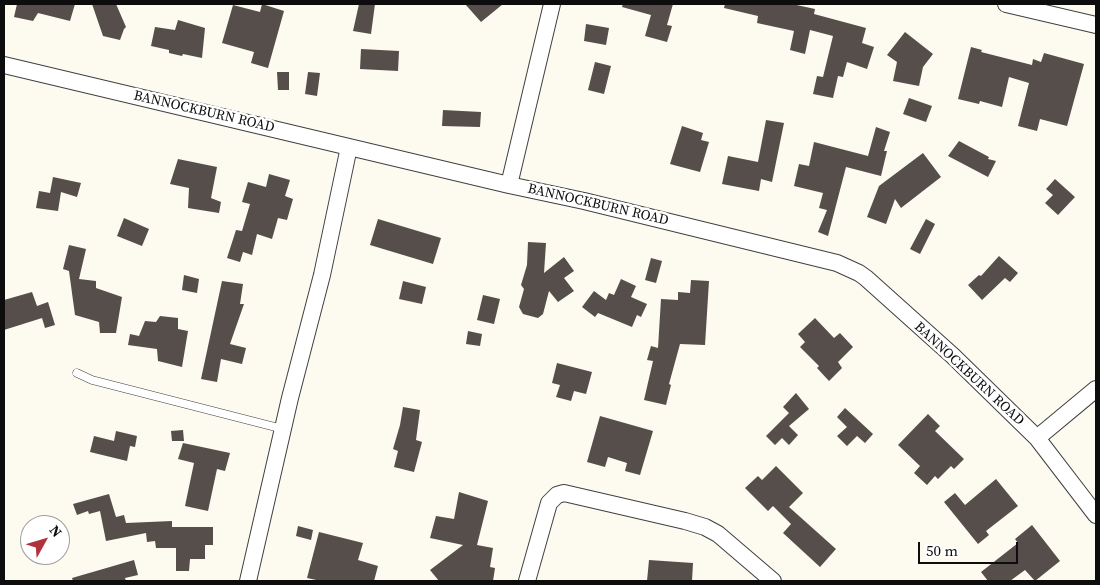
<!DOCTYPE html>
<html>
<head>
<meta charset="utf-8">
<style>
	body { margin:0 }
	#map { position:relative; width:1100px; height:585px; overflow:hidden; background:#fdfaef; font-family:"Source Serif 4",serif }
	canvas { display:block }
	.frame { position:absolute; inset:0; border:5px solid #0d0d0d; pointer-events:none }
	.north { position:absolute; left:20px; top:515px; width:50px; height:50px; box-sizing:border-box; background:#fff; border:1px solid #9e9e9e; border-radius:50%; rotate:51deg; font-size:14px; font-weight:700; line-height:20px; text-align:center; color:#0d0d0d }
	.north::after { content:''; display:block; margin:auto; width:18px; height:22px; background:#b0333c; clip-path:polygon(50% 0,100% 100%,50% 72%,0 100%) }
	.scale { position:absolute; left:918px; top:542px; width:100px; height:22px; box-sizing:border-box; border:2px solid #0d0d0d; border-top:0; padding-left:6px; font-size:15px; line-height:18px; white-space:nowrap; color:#0d0d0d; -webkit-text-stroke:4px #fff; paint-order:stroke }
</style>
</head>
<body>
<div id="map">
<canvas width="1100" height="585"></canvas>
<div class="frame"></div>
<div class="north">N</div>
<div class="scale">50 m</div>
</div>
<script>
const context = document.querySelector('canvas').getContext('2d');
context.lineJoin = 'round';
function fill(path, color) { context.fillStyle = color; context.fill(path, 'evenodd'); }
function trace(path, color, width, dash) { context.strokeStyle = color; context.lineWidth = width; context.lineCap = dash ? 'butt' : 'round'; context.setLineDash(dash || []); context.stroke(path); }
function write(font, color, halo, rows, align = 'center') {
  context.font = font + ' "Source Serif 4",serif'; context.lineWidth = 5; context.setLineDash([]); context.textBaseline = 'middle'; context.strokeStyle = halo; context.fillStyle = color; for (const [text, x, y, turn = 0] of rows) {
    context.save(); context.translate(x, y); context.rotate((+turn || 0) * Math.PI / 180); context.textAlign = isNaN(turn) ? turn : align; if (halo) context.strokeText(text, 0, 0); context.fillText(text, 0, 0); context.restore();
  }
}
fill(new Path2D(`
	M 17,4 L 75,4 L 70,21 L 38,13 L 33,21 L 14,17 Z
	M 92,4 L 116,4 L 126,27 L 124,29 L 120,40 L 103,36 Z
	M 262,4 L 284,11 L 268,68 L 251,63 L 254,52 L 222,43 L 233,5 L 260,12 Z
	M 359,4 L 375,4 L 371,34 L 353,31 Z
	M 465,4 L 503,4 L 481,22 Z
	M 623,4 L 673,4 L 667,25 L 672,26 L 667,42 L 645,36 L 651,15 L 622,7 Z
	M 725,4 L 792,4 L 815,9 L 814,14 L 866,28 L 862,43 L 874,47 L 867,69 L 847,62 L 843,77 L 838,76 L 833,98 L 813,94 L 817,76 L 823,77 L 833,36 L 810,30 L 805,54 L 790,50 L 794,31 L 757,23 L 758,16 L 724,8 Z
	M 178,20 L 205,28 L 202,58 L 183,54 L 182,56 L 169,53 L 169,50 L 151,46 L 155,27 L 175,30 Z
	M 586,24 L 609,28 L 606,45 L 584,41 Z
	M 905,32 L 933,54 L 923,67 L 919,86 L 893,81 L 897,62 L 887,55 Z
	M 971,47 L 982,50 L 981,52 L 1032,65 L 1033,59 L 1041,62 L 1044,53 L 1084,64 L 1067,126 L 1040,119 L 1037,131 L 1018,126 L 1029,83 L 1009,77 L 1002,107 L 980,101 L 979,104 L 958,99 Z
	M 361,49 L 399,51 L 398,71 L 360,69 Z
	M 595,62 L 611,66 L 604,94 L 588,90 Z
	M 277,72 L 289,72 L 289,90 L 278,90 Z
	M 308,72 L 320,73 L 317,96 L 305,94 Z
	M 909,98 L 932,106 L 926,122 L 903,114 Z
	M 443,110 L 481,112 L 480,127 L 442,126 Z
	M 766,120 L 784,123 L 772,182 L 761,179 L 759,191 L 722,184 L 728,156 L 758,162 Z
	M 682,126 L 703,133 L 701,140 L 709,142 L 700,172 L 670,164 Z
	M 876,127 L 890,132 L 884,151 L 887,151 L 881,176 L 846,167 L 828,236 L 818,232 L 827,210 L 819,208 L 823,193 L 794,186 L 799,164 L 809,166 L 814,142 L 868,156 Z
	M 959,141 L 989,157 L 988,159 L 996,161 L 988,177 L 948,156 Z
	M 923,153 L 941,177 L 901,208 L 895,199 L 886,224 L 867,217 L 879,186 Z
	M 178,159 L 217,167 L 211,198 L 221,202 L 219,213 L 188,208 L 189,188 L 170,184 Z
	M 269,174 L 290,180 L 285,196 L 293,199 L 287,220 L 278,218 L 272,239 L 257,234 L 252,255 L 243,252 L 240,262 L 227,258 L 236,230 L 242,231 L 250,204 L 242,202 L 248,182 L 266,187 Z
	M 53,177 L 81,183 L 77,197 L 61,192 L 58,211 L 36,208 L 39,191 L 50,193 Z
	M 1055,179 L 1075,197 L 1058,215 L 1045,203 L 1053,195 L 1046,189 Z
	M 124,218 L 149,229 L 142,246 L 117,236 Z
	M 378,219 L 441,238 L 433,264 L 370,245 Z
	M 926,219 L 935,224 L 920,254 L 910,249 Z
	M 528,242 L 546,243 L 544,273 L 564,257 L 574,271 L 564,278 L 574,291 L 558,302 L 549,291 L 543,314 L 538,318 L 523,314 L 519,307 L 524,289 L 521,285 L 527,265 Z
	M 69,245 L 86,249 L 79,279 L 96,281 L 96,288 L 122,297 L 116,333 L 100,333 L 99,322 L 75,315 L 69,271 L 63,269 Z
	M 999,256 L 1018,273 L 1010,282 L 1005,278 L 982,300 L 968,285 L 979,275 L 981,276 Z
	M 651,258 L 662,261 L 656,283 L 645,280 Z
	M 184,275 L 199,279 L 197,293 L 182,290 Z
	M 621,279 L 636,286 L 631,297 L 647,304 L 641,317 L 637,315 L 632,327 L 598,313 L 595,317 L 582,307 L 594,291 L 606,300 L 609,293 L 614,295 Z
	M 691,280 L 709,281 L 705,345 L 680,344 L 669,384 L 671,385 L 666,405 L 644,400 L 653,361 L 647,360 L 651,346 L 658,348 L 661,299 L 678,300 L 678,292 L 690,293 Z
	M 222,281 L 243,284 L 240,304 L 244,304 L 230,344 L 246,348 L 242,364 L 221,359 L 217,382 L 201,379 Z
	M 403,281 L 426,287 L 422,304 L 399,299 Z
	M 32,292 L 37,306 L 48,302 L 55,325 L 45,328 L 42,318 L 4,330 L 4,300 Z
	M 483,295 L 500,299 L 494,324 L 477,320 Z
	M 160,316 L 178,318 L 178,329 L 188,331 L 182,367 L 158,361 L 157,349 L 128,345 L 130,334 L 139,336 L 145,321 L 156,322 Z
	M 815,318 L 834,338 L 840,333 L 853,347 L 838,362 L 842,368 L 829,381 L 817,368 L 819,366 L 800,347 L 805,342 L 798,334 Z
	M 468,331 L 482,334 L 480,346 L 466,344 Z
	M 557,363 L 592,372 L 586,394 L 574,391 L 571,401 L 556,397 L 560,385 L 552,383 Z
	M 796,393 L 809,409 L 789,426 L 798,435 L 789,445 L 782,438 L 775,445 L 766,436 L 789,413 L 783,407 Z
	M 403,407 L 420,410 L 416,440 L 422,442 L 414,472 L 394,467 L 398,451 L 393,449 L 400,425 Z
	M 845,408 L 873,434 L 865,443 L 857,436 L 847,446 L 837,436 L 847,427 L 837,417 Z
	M 928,414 L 940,426 L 935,431 L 964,459 L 954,469 L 951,466 L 938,479 L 935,476 L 927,485 L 914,473 L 920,466 L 898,445 Z
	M 600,416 L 653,431 L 640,475 L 625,471 L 627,463 L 608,457 L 605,467 L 587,462 Z
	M 183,430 L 184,441 L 172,441 L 171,431 Z
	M 116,431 L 137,436 L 135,447 L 130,446 L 127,461 L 90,452 L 94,436 L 114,441 Z
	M 183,443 L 230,453 L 225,471 L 217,469 L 208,511 L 185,506 L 194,463 L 178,459 Z
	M 776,466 L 803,493 L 789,507 L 836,549 L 820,567 L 783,533 L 791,524 L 773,506 L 768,511 L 745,488 L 758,476 L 762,480 Z
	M 996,479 L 1018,506 L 986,531 L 989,535 L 978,544 L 944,502 L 955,493 L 965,505 Z
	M 459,492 L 488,501 L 477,545 L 493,548 L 490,567 L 495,568 L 493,581 L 439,581 L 430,570 L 463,545 L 430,538 L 436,516 L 454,519 Z
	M 109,494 L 116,517 L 124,515 L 126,523 L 172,521 L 172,527 L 213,527 L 213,545 L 205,545 L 205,559 L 190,559 L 189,571 L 176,571 L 176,548 L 156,548 L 155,541 L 147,542 L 146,533 L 106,541 L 100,511 L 89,514 L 88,511 L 77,515 L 73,504 Z
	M 1032,525 L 1060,561 L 1035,581 L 1025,570 L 1010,581 L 988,581 L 981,572 L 1018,543 L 1015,539 Z
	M 298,526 L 313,530 L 311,540 L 296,536 Z
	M 319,532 L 363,543 L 358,560 L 378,566 L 374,581 L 321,581 L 307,578 Z
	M 134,560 L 138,575 L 125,578 L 126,581 L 73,581 L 72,578 Z
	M 649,560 L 693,563 L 692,581 L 647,581 Z`), '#554e4b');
const service = new Path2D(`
	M 77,373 L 92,380 L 283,429`);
const minor = new Path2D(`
	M 1006,4 L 1096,25
	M 4,65 L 509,185 L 584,201 L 837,263 L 859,273 L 866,278 L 953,356 L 1037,438 L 1096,515
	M 509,185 L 552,4
	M 1037,438 L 1096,389
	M 248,581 L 290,398 L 322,275 L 349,147
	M 527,581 L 549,503 L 557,495 L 564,493 L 685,521 L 705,527 L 718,534 L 773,581`);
trace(service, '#404040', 9);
trace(minor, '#404040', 18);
trace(service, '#fff', 8);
trace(minor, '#fff', 16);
write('14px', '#0d0d0d', '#fff', [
	["BANNOCKBURN ROAD",204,112,13],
	["BANNOCKBURN ROAD",598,205,13],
	["BANNOCKBURN ROAD",969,374,43]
]);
</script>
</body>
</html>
